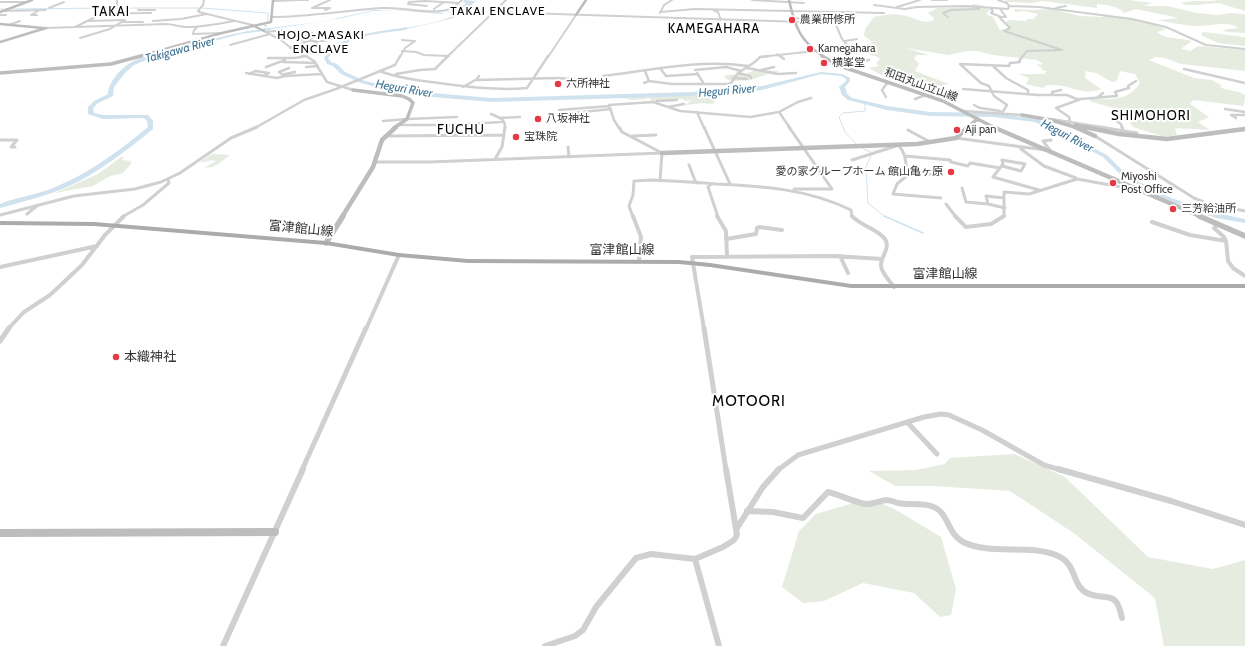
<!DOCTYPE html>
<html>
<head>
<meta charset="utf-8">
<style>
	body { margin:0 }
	canvas { display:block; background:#fff }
</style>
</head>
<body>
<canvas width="1245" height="646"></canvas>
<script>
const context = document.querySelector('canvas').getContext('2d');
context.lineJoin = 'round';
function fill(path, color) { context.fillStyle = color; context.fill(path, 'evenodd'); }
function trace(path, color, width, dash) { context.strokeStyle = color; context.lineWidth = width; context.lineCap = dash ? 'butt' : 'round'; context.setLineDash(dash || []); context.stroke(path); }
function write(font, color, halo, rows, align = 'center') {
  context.font = font + ' Cabin,"Noto Sans JP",sans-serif'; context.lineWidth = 4; context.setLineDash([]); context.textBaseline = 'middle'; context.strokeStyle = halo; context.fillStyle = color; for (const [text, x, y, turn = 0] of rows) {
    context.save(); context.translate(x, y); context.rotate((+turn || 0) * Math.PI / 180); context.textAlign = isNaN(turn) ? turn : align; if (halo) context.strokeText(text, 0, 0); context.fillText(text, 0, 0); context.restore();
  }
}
fill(new Path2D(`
	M 1006,0 L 1129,0 L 1152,3 L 1143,6 L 1167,6 L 1197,13 L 1219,15 L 1230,13 L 1245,14 L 1245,33 L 1227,32 L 1222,30 L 1238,28 C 1227,20 1208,27 1195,26 C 1183,25 1170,23 1158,20 L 1179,18 L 1136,9 L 1124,13 C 1119,6 1106,5 1097,4 L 1097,8 L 1043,1 L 1032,3 L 1008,2 L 1005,1 Z
	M 1214,0 L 1245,0 L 1245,11 L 1219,3 L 1196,5 L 1186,5 L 1180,3 L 1193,1 L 1216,1 Z
	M 972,4 L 981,5 L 990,10 L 986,14 L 993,17 L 1000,30 L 1011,28 L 1005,23 L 1008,20 L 1027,21 L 1026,19 L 1034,19 L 1038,14 L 1024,11 L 1015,12 L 1014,9 L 1032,10 L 1051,9 L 1080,16 L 1103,17 L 1105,15 L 1137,20 L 1164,28 L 1165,30 L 1157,32 C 1164,39 1182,38 1192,41 L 1182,48 L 1182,49 L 1190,51 L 1198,46 L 1245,50 L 1245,71 L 1181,64 L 1165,58 L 1156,57 L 1149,60 L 1194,78 L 1212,80 L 1221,85 L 1221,88 L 1242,93 L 1245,95 L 1244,106 L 1193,100 L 1190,104 L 1209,117 L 1198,122 L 1210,130 L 1175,128 L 1177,135 L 1165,137 L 1133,127 L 1128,119 L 1130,112 C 1116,108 1103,106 1090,101 L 1091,99 C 1112,99 1127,102 1140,83 L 1135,74 L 1120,71 L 1117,81 L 1112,82 L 1096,73 L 1086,71 L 1085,78 L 1101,89 C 1086,95 1077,89 1063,86 C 1058,85 1052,85 1047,85 L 1043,88 L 1026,84 L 1029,78 L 1019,74 L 1044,74 L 1047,71 L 1042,70 L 1041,67 L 1036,65 L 1043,64 L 1037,60 L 993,55 L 977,51 L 967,51 L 949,55 L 905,48 L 929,55 L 917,55 L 914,58 L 919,64 L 915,71 L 949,84 L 937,87 L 917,83 L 893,74 L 881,75 L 869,68 L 879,66 L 876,63 L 880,59 L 876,56 L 869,55 L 875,49 L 870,40 L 864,36 L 865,29 L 874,17 C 883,15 893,13 902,15 C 915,17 920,24 933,21 L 934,18 L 928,13 L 937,8 L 972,7 Z
	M 1203,32 L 1245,37 L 1245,46 L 1218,43 L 1201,35 Z
	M 757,70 L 777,71 L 779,72 L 768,74 L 751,80 L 733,81 L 728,80 L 724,77 L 727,75 L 744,74 Z
	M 720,91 L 729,94 L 704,96 L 713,98 L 715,103 L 708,104 L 704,103 L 685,105 L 692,100 L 686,101 L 681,99 L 653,102 L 648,97 L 646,98 L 647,99 L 633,100 L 622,98 L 640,96 L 643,98 L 642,97 L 670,94 L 698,95 L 705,93 L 719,93 Z
	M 212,154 L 230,155 L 217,165 L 213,166 L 213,167 L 204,168 L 216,161 L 211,160 L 206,162 L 200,162 Z
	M 121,157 L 124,157 L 122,160 L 131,161 L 131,164 L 123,173 L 110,176 L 93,186 L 55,193 L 98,174 Z
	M 1014,454 L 1065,477 L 1148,557 L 1213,569 L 1245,560 L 1245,646 L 1164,646 L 1155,598 L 1075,534 L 1010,491 L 934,486 L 895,486 L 869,471 L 916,470 L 945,464 L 950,458 Z
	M 860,501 L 881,503 L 896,510 L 941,537 L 956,589 L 951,615 L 940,617 L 914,593 L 863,583 L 824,601 L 803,603 L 782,587 L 799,531 L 816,514 Z`), '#e6ecdf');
fill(new Path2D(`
	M 464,0 L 476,1 L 462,13 L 453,18 L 399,31 L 395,31 C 410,26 451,22 460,11 L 440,14 L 395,10 L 373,11 L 342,18 L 300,25 L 315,23 L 263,30 L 261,29 L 320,22 L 374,10 L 399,10 L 446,13 L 459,9 L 466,3 L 463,2 Z`), '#cfe2ee');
trace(new Path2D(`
	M 116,8 L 199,8
	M 202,8 L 268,13 L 268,22
	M 0,9 L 6,9
	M 11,9 L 112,8
	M 264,25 L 267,26 L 265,27
	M 857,145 L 845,132 L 839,117 L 843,113 L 865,111 L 865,103
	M 862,148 L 871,152
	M 871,155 L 866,167 L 868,203 L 885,217`), '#cfe2ee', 1);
trace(new Path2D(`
	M 884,216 L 923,233`), '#cfe2ee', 1.5);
fill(new Path2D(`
	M 407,27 L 408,29 C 383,34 345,34 328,58 L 331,62 L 337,64 L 345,72 L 365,81 L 387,86 L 420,92 L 492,98 L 692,92 L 762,86 L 821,72 L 842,74 L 850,78 L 850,81 L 845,87 L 847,94 L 852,98 L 887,106 L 930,112 L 993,113 L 1038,119 L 1107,155 L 1125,173 L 1153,190 L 1171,198 L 1221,214 L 1245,219 L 1245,223 L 1216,218 L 1167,200 L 1149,192 L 1121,175 L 1103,157 L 1035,122 L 993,117 L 930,116 L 887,110 L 848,100 L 842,95 L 839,87 L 846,81 L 846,79 L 841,76 L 821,74 L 762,90 L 692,96 L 492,102 L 420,96 L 387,90 L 361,83 L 341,74 L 333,66 L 327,64 L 324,58 C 341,33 379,32 407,27 Z
	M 270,28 L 271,30 L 240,34 L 149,59 L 134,65 L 125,73 L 114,87 L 113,96 L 98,103 L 93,108 L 94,113 L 103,115 L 148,115 L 153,121 L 153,129 C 126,151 98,173 67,187 C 46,196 22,202 0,208 L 0,204 C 17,197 36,195 53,188 C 88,174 119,151 148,127 L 147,121 L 144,118 L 103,119 L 88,114 L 88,107 L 94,101 L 108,94 C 108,83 120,69 130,63 C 142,56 158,54 171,50 C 204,41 236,32 270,28 Z`), '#cfe2ee');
trace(new Path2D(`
	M 204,0 L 203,5 L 198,11 L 199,12 L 252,25
	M 299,0 L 308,0
	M 752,0 L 804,3
	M 932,0 L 947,0
	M 998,0 L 1007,3 L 1009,6
	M 273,1 L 300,0
	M 0,2 L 27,2
	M 874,5 L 905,9 L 917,7 L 967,6 L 1008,9 L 1009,6 L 1039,7 L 1132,19 L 1166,27 L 1206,45 L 1245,49
	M 427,6 L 408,4 L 409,2 L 425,1 L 459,3
	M 897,7 L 920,0
	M 49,8 L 64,2
	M 990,8 L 993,11 L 991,13 L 1001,17 L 1000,18 L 1010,28 L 1004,31 L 1062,50 L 1027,51 L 1022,57
	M 1056,8 L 1066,6
	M 434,9 L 444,2
	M 1000,9 L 1006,17 L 1001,17
	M 138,10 L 155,10
	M 325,10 L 330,8 L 312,8 L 330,0
	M 713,10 L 718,12 L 721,20
	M 2,11 L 46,10
	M 493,12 L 835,23
	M 660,12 L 695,9 L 884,13
	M 142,13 L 151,13
	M 660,13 L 664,5 L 672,0
	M 831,13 L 842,39 L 849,47
	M 102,14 L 143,13
	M 0,15 L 6,15
	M 37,15 L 31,15 L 38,11
	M 271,17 C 309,17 346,10 383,8 C 402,7 422,13 441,11 C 451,10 456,6 462,0
	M 948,17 L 943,13 L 951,10 L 979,9 L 974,7
	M 793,18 L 805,19
	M 153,21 L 181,19 L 207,14
	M 123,22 L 143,22
	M 9,25 L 20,21
	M 75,27 L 114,8 L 117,6 L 117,0
	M 198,27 L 194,30 L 193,34 L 222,33
	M 46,28 L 165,24 C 172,24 180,27 187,27 C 203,27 218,24 234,21
	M 264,31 L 281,40 L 296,52 L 308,57
	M 265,32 L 285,30 L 286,32
	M 329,34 L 325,36 L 332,37
	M 80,38 L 110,29 L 125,20 L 88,21
	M 310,39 L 323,33
	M 281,40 L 296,37
	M 402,40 L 414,41
	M 306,41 L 299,39 L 312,33
	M 845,41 L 857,39
	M 230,45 L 270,34
	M 290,48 L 308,41 L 325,41 L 334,38
	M 402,51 L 416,52 L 424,55 L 449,56
	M 296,52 L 320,45 L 315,43 L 317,42
	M 817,52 L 851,47 L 868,49 L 868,51
	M 777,54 L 781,57
	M 300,57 L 306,56
	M 400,57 L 405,48 L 415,41
	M 447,57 L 506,0
	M 548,57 L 576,15
	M 760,57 L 815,51`), '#d0d0d0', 2);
trace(new Path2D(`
	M 306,56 L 314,61 L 327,82 L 353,90
	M 780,56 L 784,59
	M 268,58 L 295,58 L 306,56
	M 283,62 L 316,63
	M 960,64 L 1009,66 L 1010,63 L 1020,62 L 1019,61 L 1023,56
	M 960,64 L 981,83 L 989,86 L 994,96 L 1007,105 L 1002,113
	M 838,65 L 869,60
	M 993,66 L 1006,78 L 1028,90 L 1028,94
	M 266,67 L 285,60
	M 306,67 L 318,66
	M 660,68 L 666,76 L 698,74
	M 747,68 L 778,74 L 796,73
	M 1184,69 L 1245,83
	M 695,70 L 726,67 L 741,71
	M 761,70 L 774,67
	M 379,71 C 396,77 413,80 431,82 C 463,86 494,91 527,88 L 548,56
	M 645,71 L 649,81
	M 246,73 L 277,78 L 285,76 L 322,74
	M 697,73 L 704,84
	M 738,73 L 750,76 L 751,78
	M 249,74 L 255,71 L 269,73 L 263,76
	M 285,74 L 295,72
	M 285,76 L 279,72 L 289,68
	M 399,77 L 396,74 L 420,70 L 435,69 L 448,56
	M 733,78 L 747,79
	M 476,80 L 557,78 L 599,81 L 603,76 C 651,70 699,59 748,66
	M 644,83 L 649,81 L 672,84 L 728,84 L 732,82 C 736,70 752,67 760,57 L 769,56
	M 463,87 L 477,79 L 479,76
	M 963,89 L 1038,95 L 1067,95 L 1079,100
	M 1053,95 L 1052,92 L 1061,90
	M 886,97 L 882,90 L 888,82
	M 1098,97 L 1103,93
	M 915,99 L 926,95
	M 657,101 L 677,100
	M 974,105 L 980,108 L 1000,111
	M 668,107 L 684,104
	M 1225,109 L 1245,112
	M 559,110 L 610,106
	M 963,111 L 1022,115
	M 697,112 L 704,128
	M 779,112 L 790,128
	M 491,114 C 498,117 506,119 505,128
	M 560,116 L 563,116 L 563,114 L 611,109
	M 500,118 L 520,117
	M 1236,118 L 1231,115 L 1245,115
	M 407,119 L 457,117
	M 1051,119 L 1107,128
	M 383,121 L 407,119
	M 1116,121 L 1121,124 L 1122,128
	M 1068,123 L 1070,121 L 1069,117 L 1056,108 L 1081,99 L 1117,96 L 1115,92 L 1129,88 L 1128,86 L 1136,81
	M 400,125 L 448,125 L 502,122
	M 255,128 L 304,100 L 336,89 L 395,65 L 400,56
	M 619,128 L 614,120 L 609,105 L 653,102 L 680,111 L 750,117 L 779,112 L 798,102 L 811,98`), '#d0d0d0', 2.5);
trace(new Path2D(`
	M 619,127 L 622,132 L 662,153
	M 704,127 L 730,184
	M 789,127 L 832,189
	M 1100,127 L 1137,133
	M 908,130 L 930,142
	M 1120,131 L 1123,130 L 1122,127
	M 385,136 L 503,135
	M 632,136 L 656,135
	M 1095,136 L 1194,198 L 1206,203 L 1245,211
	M 956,138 L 1045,150
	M 0,140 L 17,140 L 11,147 L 15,147
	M 1051,140 L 1043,141 L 1052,153
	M 899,146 C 909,158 903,163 909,174 L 897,184 L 893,194 L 941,198
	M 568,147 L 569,157
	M 1021,149 L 1044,166 L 1076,178
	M 905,156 L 950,160 L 951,162 L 968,166 L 970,163 L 1000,168
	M 495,159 L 502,147 L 505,127
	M 852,160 L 896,146
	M 376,162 L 430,162 L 662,153
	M 689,165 L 696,183
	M 1002,166 L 1021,171 L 1025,164 L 1002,160 L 1003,164 L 993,177 L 1039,190
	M 908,171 L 936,175
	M 660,181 L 662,153
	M 711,184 L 708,187 L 718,217
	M 962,188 L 966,202 L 988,204 L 1005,208
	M 794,189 L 832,189
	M 946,204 L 956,217
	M 988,204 L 986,196 L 1004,198
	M 27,214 L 38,205
	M 0,215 L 74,196 L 135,189 L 161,182 L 180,173 L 231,138 L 257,127
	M 122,217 L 143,205 L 169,183 L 168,179
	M 633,217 L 629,206 L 633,195 L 634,181 L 651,180 C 673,181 695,182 716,184 C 763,186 808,189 851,210 L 852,217
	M 1002,217 L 1004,216 L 1004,192 L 1029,194 L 1077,179 L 1138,190`), '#d0d0d0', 3);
trace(new Path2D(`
	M 633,216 L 641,237 L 639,261
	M 717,216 L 726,231 L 727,256
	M 852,216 C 861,226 876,228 885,239 C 891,249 880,257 881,266 C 882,274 890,281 894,287
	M 955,216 L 966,227 L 991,224 L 1004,216
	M 1152,222 L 1190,235 L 1226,241
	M 1219,224 L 1214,228 L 1224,237 L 1226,241 L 1228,261 L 1233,268 L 1245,276
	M 726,239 L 756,234 L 757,228 L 759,227 L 782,230
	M 840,256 L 848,273
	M 0,267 L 97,246
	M 8,329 L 24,312 L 50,295 L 82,265 L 105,235 L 124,216
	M 366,329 L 399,255
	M 704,329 L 692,257 L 835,256 L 882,259`), '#d0d0d0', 4);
trace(new Path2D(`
	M 704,328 L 726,470
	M 0,341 L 9,328
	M 907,422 L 937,454
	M 302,470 L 366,328
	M 778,470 L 798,455 L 924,417 L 941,414 L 949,415 L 982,430 L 1044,465 L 1061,470`), '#d0d0d0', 5);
trace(new Path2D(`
	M 1058,469 L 1171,501 L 1245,525
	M 747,511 L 773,512 L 803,518 L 828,492 C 841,495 853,502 866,504 C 874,504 879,501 886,500 C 890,500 895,502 898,503 C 909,505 921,503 931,506 C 949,511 947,534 963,542 C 992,556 1028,543 1058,556 C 1077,564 1072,586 1087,593 C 1107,602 1116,588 1122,618
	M 737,528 L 763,487 L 779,469
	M 695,559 L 719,646
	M 223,646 L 303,469
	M 545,646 L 575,636 L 583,630 L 596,607 L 636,558 L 651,554 L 695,559 L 723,547 L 734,540 L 737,535 L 726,469`), '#d0d0d0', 6);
trace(new Path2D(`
	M 789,0 C 795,27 800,41 824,57
	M 0,12 L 32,0
	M 576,15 L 586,0
	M 0,24 L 43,28
	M 252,25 L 264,31
	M 0,42 L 46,28
	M 137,57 L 222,33 L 271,22 L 273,0`), '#bdbdbd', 2.5);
trace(new Path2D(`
	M 822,56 L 840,66 L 943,101 L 995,128
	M 0,73 L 111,64 L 141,56
	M 353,90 L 402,96 L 409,99 L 413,103 L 407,119 L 394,128
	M 1022,115 L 1051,120 L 1078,128
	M 1075,125 L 1090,128
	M 967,128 L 976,120 L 979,120`), '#bdbdbd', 3.5);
trace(new Path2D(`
	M 993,127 L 1202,217
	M 1075,127 L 1095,136
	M 1085,127 L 1119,134 L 1167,139 L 1245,129
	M 662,153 L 917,144 L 956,138 L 968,127
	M 342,217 L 373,167 L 382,140 L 396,127`), '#bdbdbd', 4.5);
trace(new Path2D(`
	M 1199,216 L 1245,236
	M 326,243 L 343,216`), '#bdbdbd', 5.5);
trace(new Path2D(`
	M 0,533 L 275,532`), '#bdbdbd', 8);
fill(new Path2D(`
	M 0,221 L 94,222 L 326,241 L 399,253 L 468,259 L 679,260 L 710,263 L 851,284 L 1245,284 L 1245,288 L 851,288 L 710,267 L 679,264 L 468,263 L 399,257 L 326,245 L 94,226 L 0,225 Z`), '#ababab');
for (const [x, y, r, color] of [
	[792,20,4,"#e63946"],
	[810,49,4,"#e63946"],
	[824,63,4,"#e63946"],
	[558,84,4,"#e63946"],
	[538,119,4,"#e63946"],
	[957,130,4,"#e63946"],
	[516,137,4,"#e63946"],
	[951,172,4,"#e63946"],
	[1113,183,4,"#e63946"],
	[1173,209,4,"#e63946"],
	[116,357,4,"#e63946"]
]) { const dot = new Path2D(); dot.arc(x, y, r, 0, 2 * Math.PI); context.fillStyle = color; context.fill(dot); trace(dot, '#fff', 1.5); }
write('11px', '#333', '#fff', [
	["農業研修所",800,20],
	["Kamegahara",818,49],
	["横峯堂",832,63],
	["六所神社",566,84],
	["八坂神社",546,119],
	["Aji pan",965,130],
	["宝珠院",524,137],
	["愛の家グループホーム 館山亀ヶ原",943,172,"right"],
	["Miyoshi",1121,177],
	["Post Office",1121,190],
	["三芳給油所",1181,209]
], 'left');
write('11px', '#333', '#fff', [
	["和田丸山立山線",921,85,20]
]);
context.letterSpacing = '1px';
write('12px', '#000', '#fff', [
	["TAKAI ENCLAVE",498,11],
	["HOJO-MASAKI",321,35],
	["ENCLAVE",321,49]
]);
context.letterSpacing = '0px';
write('italic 12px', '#3f7597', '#fff', [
	["Takigawa River",180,50,-15],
	["Heguri River",404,89,10],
	["Heguri River",727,91,-5],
	["Heguri River",1067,136,28]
]);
context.letterSpacing = '1px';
write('13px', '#000', '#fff', [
	["TAKAI",111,12],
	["KAMEGAHARA",714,29],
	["SHIMOHORI",1151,116],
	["FUCHU",461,130]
]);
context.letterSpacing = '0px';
write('13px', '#333', '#fff', [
	["富津館山線",301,229,6],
	["富津館山線",622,250],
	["富津館山線",945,274]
]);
write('13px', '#333', '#fff', [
	["本織神社",124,357]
], 'left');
context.letterSpacing = '1px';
write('15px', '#000', '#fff', [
	["MOTOORI",749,402]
]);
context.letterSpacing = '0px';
</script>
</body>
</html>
